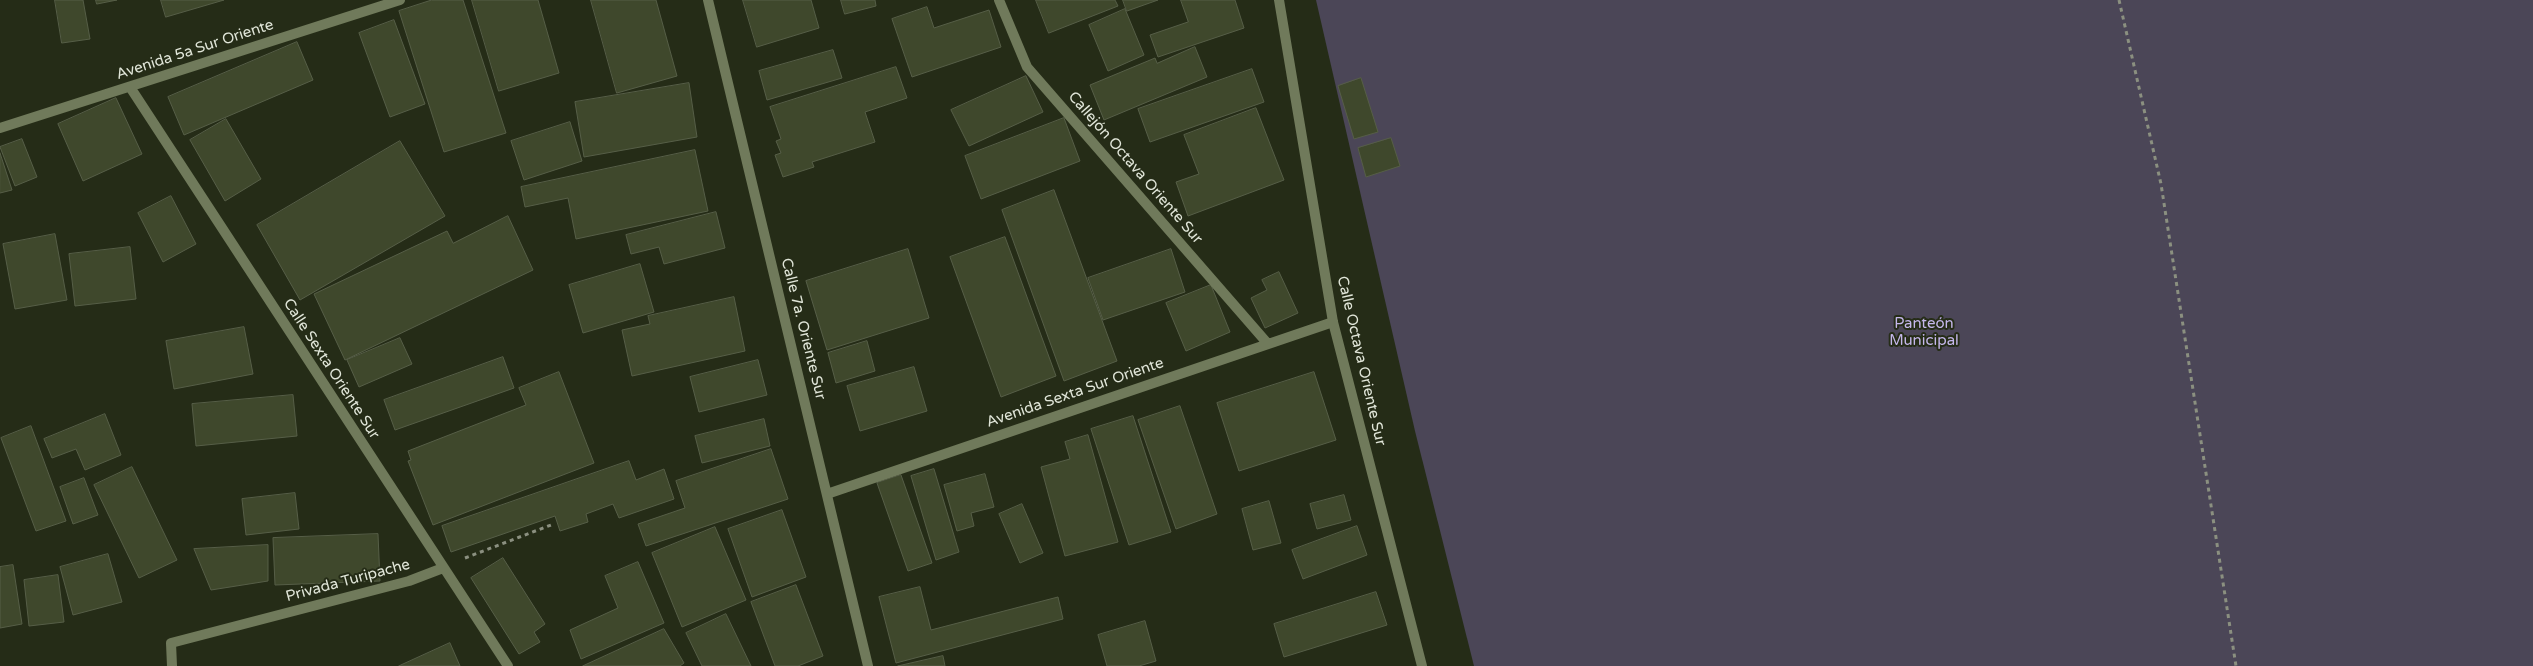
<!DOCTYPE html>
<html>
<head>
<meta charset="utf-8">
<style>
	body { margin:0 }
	canvas { display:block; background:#252c17 }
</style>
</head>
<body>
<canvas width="2533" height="666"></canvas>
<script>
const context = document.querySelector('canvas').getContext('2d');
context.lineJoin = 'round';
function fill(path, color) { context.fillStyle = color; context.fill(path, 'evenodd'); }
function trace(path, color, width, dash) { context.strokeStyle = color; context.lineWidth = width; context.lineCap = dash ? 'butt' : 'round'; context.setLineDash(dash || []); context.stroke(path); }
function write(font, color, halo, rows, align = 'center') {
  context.font = font + ' "Varela Round",sans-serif'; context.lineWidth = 4; context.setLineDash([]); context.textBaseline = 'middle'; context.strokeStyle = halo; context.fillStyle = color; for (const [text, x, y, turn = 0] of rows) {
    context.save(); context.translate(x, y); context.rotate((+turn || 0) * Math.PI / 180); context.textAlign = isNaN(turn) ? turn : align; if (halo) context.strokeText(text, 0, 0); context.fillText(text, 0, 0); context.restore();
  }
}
fill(new Path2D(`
	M 1316,0 L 2533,0 L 2533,666 L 1474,666 L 1415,431 Z`), '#4b4657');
const building = new Path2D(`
	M 55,0 L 83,0 L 90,39 L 62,43 Z
	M 96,0 L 117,0 L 97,4 Z
	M 161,0 L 224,0 L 166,17 Z
	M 432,0 L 463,0 L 506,133 L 444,152 L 399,11 Z
	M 472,0 L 538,0 L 559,73 L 499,91 Z
	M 591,0 L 656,0 L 677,76 L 617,93 Z
	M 743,0 L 811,0 L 819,28 L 757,47 Z
	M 841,0 L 875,0 L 876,6 L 845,14 Z
	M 1036,0 L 1115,0 L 1118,6 L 1049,33 Z
	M 1123,0 L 1158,0 L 1127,11 Z
	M 1181,0 L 1235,0 L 1244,28 L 1158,57 L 1150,35 L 1188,22 Z
	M 927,7 L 934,28 L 989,10 L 1001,47 L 912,77 L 892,19 Z
	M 1125,9 L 1144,55 L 1108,71 L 1089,25 Z
	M 394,20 L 425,104 L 390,117 L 359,33 Z
	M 297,42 L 313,80 L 184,135 L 168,97 Z
	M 1195,47 L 1207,77 L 1104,120 L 1090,85 L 1155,58 L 1157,63 Z
	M 833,50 L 842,78 L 767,100 L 759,71 Z
	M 896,67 L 907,98 L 865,112 L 875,142 L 812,162 L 814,167 L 783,177 L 775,155 L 781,153 L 776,141 L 781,139 L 770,107 Z
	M 1252,69 L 1264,102 L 1150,142 L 1138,109 Z
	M 1026,76 L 1043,112 L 969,146 L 951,110 Z
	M 1361,78 L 1378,132 L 1354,139 L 1338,86 Z
	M 689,83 L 697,137 L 584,157 L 575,102 Z
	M 116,98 L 142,154 L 83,181 L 58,124 Z
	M 1256,108 L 1284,180 L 1188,216 L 1176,182 L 1199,174 L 1184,135 Z
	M 1064,118 L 1080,161 L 981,199 L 965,156 Z
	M 226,119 L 261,179 L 225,201 L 190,140 Z
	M 570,122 L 582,161 L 524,180 L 511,141 Z
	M 1391,138 L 1400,166 L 1366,177 L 1358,148 Z
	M 22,139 L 37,177 L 15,186 L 0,147 Z
	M 400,141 L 445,216 L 300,300 L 257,225 Z
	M 695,150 L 708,211 L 576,239 L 568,198 L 525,207 L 521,187 Z
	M 0,153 L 12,190 L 0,193 Z
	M 1054,190 L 1117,361 L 1064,381 L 1002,210 Z
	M 171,196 L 196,244 L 163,262 L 138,213 Z
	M 716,212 L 725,248 L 664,264 L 659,247 L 631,254 L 626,235 Z
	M 508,216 L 533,270 L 345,360 L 314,294 L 447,231 L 453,243 Z
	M 55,234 L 67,300 L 15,309 L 3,244 Z
	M 1005,237 L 1056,376 L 1001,397 L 950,257 Z
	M 130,247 L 136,299 L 75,306 L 69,254 Z
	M 908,249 L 929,318 L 827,350 L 806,281 Z
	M 1171,249 L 1185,292 L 1103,320 L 1088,278 Z
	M 640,264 L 654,312 L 583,333 L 569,285 Z
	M 1279,272 L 1298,313 L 1265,328 L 1251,298 L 1267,290 L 1262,280 Z
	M 1211,285 L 1230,332 L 1186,351 L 1166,303 Z
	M 734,297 L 745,351 L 632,376 L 622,330 L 650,324 L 648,316 Z
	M 244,327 L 253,374 L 174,389 L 166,341 Z
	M 400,338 L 412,364 L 359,387 L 347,360 Z
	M 867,341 L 875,371 L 836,383 L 828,353 Z
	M 503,357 L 514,388 L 395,430 L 384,400 Z
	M 758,360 L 767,395 L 699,412 L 690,377 Z
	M 914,367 L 927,411 L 860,431 L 847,386 Z
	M 559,372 L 594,463 L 433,525 L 408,461 L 411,460 L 408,451 L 526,405 L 519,388 Z
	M 1314,372 L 1336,440 L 1239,471 L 1217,403 Z
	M 293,395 L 297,436 L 196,446 L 192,404 Z
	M 1180,406 L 1217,514 L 1176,529 L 1138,420 Z
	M 105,414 L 121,455 L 85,470 L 76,449 L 52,458 L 44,439 Z
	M 1133,416 L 1171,532 L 1129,545 L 1091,429 Z
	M 764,419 L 770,446 L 702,463 L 695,436 Z
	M 31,426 L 66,521 L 36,531 L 1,438 Z
	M 1088,435 L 1118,542 L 1065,556 L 1041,467 L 1070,459 L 1065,442 Z
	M 771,449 L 788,499 L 646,546 L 638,524 L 685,508 L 676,481 Z
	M 629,461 L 636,480 L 664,469 L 674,499 L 619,518 L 613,504 L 586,514 L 588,522 L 560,531 L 555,516 L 451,552 L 442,526 Z
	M 132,467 L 177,560 L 139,578 L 94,485 Z
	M 934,469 L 959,552 L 936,560 L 911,476 Z
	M 985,474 L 994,507 L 971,513 L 974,526 L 957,531 L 944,485 Z
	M 901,475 L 932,563 L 908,571 L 877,483 Z
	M 84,478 L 98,515 L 73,524 L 60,487 Z
	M 295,493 L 299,529 L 246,535 L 242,499 Z
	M 1344,495 L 1351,520 L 1317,529 L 1310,504 Z
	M 1269,501 L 1281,543 L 1253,550 L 1242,509 Z
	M 1022,504 L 1043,553 L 1020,563 L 999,514 Z
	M 782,510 L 806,577 L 752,597 L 728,529 Z
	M 1357,526 L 1367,555 L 1303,579 L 1292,550 Z
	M 715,527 L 746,600 L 682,627 L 652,553 Z
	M 378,534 L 380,581 L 275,585 L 273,538 Z
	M 268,545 L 268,581 L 211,590 L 194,549 Z
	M 108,554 L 122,602 L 73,615 L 60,567 Z
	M 503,558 L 545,624 L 534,632 L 540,642 L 519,654 L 471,578 Z
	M 638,562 L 664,623 L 581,659 L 570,630 L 618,608 L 605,576 Z
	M 13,565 L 22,624 L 0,628 L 0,567 Z
	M 58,575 L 64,622 L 29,626 L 24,580 Z
	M 796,585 L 823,656 L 798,666 L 775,666 L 751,602 Z
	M 920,587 L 931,630 L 1058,597 L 1063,619 L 896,663 L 879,597 Z
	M 1376,592 L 1387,625 L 1284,657 L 1274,624 Z
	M 726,614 L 751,666 L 702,666 L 686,633 Z
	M 1145,621 L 1156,661 L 1139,666 L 1107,666 L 1098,635 Z
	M 664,629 L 684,663 L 680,666 L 583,666 Z
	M 450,643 L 460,666 L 399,666 Z
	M 943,656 L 945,666 L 898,666 Z`);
fill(building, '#3f482c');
trace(building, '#565e47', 1);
trace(new Path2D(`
	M 2119,0 L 2161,184 L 2236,666
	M 465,558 L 551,525`), '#8b9080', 3, [4, 4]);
trace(new Path2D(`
	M 708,0 L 868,666
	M 999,0 L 1027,67 L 1268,344
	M 130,87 L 508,666
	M 0,128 L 400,0
	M 827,494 L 1333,322
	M 172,666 L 171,643 L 409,581 L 443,568`), '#707a5b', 10);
trace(new Path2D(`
	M 1279,0 L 1333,322 L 1422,666`), '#707a5b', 10);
write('15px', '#e1e6d9', '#252c17', [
	["Avenida 5a Sur Oriente",195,50,-18],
	["Callejón Octava Oriente Sur",1135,168,49],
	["Calle 7a. Oriente Sur",803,329,76],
	["Calle Octava Oriente Sur",1361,361,77],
	["Calle Sexta Oriente Sur",331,369,57],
	["Avenida Sexta Sur Oriente",1075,393,-19],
	["Privada Turipache",348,581,-15]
]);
write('15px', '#c5b7eb', '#252c17', [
	["Panteón",1924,324],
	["Municipal",1924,341]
]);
</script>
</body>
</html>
